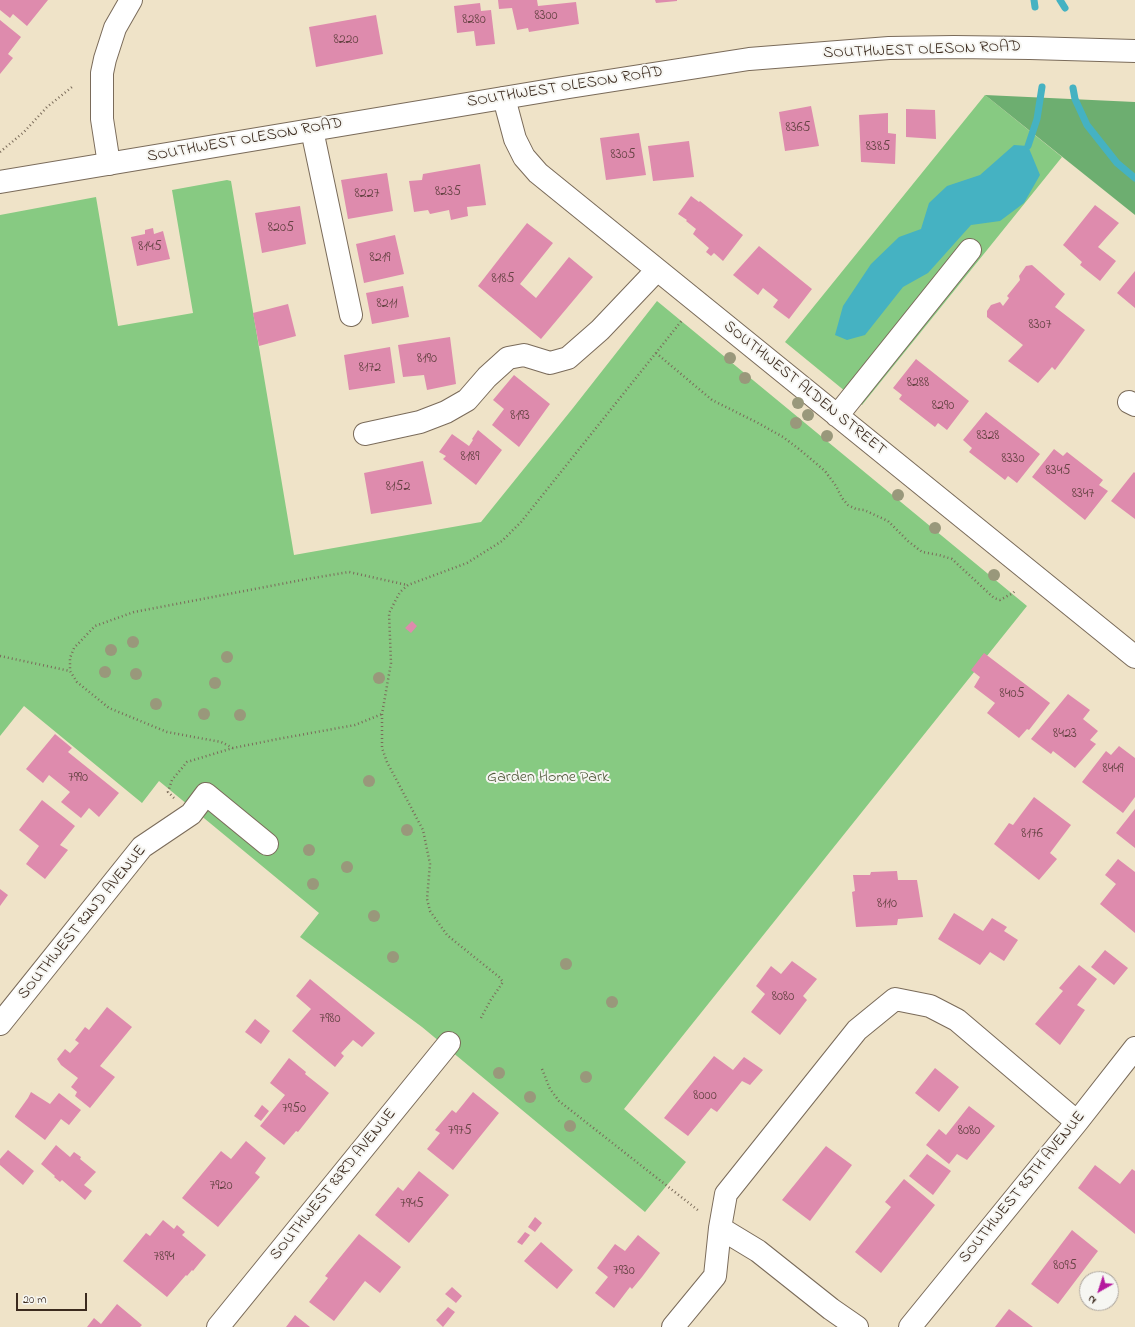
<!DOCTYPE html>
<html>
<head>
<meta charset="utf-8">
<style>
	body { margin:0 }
	#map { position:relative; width:1135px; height:1327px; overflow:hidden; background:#efe3c8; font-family:"Indie Flower",sans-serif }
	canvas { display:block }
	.north { position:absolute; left:1079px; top:1271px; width:40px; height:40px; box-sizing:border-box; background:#f6f6f2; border:1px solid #aba49d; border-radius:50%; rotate:219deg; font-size:11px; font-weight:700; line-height:16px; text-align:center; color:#3b2a1e }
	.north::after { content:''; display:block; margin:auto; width:14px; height:18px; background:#b5179e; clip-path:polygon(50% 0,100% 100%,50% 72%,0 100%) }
	.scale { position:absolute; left:16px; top:1293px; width:71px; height:18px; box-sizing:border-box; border:2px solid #3b2a1e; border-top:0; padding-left:5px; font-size:12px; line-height:14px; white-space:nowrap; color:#3b2a1e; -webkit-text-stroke:3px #f6f6f2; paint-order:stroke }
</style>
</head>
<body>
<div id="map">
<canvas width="1135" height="1327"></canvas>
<div class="north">N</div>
<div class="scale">20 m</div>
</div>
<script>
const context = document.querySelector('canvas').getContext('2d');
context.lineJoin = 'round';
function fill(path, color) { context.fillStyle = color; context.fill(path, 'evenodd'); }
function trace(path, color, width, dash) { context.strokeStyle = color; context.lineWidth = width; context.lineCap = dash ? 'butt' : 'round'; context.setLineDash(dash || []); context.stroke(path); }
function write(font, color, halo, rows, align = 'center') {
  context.font = font + ' "Indie Flower",sans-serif'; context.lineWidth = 4; context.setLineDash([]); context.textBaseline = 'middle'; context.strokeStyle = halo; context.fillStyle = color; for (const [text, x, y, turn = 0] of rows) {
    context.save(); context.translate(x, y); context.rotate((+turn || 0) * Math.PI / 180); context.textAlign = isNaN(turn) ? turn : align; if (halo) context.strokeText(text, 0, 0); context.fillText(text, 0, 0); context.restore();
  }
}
fill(new Path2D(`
	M 985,95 L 1062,157 L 862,405 L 785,342 Z
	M 227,180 L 231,181 L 294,555 L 481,522 L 573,408 L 657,301 L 1027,606 L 624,1109 L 686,1162 L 645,1212 L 422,1027 L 300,937 L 319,913 L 159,781 L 142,803 L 24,706 L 0,736 L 0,215 L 96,197 L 118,326 L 193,313 L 172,190 Z`), '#87ca82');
fill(new Path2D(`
	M 985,95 L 1135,102 L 1135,215 Z`), '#6dae70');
fill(new Path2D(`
	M 1014,145 L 1028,146 L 1040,175 L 1024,203 L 1000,221 L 971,225 L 928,273 L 903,287 L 865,335 L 847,340 L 835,335 L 843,306 L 871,264 L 899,237 L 921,229 L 929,203 L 947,186 L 980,175 Z`), '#45b2c2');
trace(new Path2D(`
	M 1034,0 L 1035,7
	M 1060,0 L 1065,8
	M 1073,88 L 1075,99 L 1087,125 L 1117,163 L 1135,178
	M 1028,146 L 1037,119 L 1042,87`), '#45b2c2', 7);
fill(new Path2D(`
	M 0,0 L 48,0 L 27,26 L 13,14 L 10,18 L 0,10 Z
	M 498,0 L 537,0 L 538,6 L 576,2 L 579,24 L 529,32 L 528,28 L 517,30 L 512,8 L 499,9 Z
	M 655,0 L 677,0 L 677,1 L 656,3 Z
	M 480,3 L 481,11 L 491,10 L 495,44 L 476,46 L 474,31 L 457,33 L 454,6 Z
	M 376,15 L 383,54 L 316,67 L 309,27 Z
	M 0,20 L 21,37 L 8,54 L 13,58 L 0,74 Z
	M 811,106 L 819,146 L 785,151 L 779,112 Z
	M 906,109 L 935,110 L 936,139 L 906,137 Z
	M 888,113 L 888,133 L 896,134 L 895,164 L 861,162 L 859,115 Z
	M 639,133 L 646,175 L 606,180 L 600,138 Z
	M 689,141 L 694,177 L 653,181 L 648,146 Z
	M 480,164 L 486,205 L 467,207 L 468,216 L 451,220 L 449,210 L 430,214 L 428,210 L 414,212 L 409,181 L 422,180 L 423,174 Z
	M 387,173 L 393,211 L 348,219 L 341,180 Z
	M 691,196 L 699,202 L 700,201 L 743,235 L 723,261 L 714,253 L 711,256 L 706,252 L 709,248 L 693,234 L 696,229 L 686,221 L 687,220 L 678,214 Z
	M 1095,205 L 1119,223 L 1098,247 L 1116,261 L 1100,281 L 1080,265 L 1082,262 L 1063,245 Z
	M 300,206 L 306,244 L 262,253 L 255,213 Z
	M 527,223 L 553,243 L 520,284 L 536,298 L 569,257 L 593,277 L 541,339 L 478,286 Z
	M 153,228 L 154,234 L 163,231 L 170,259 L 137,266 L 131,237 L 145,234 L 145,230 Z
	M 395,235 L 404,274 L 364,283 L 356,244 Z
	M 759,246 L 812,289 L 789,319 L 773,307 L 778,300 L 763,288 L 758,295 L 733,275 Z
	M 1032,265 L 1065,294 L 1055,307 L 1085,330 L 1055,370 L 1052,367 L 1038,383 L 1008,361 L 1023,345 L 987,317 L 987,311 L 991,305 L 1000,302 L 1003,306 L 1009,298 L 1007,296 L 1020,280 L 1019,276 L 1026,266 Z
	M 1135,271 L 1135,308 L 1117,293 Z
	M 403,286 L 409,317 L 372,324 L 366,293 Z
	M 288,304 L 296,336 L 259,346 L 253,313 Z
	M 450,337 L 456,384 L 427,390 L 424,375 L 403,377 L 398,345 Z
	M 390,347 L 395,383 L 349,390 L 344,355 Z
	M 916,359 L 969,401 L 947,430 L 938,423 L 935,427 L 899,399 L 902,395 L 893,388 Z
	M 514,375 L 550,404 L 519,447 L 492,425 L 504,409 L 493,400 Z
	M 986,412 L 1040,454 L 1017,483 L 1008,476 L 1005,480 L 969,452 L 972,448 L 963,440 Z
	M 478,430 L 502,450 L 476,485 L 443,459 L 446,456 L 439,452 L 452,434 L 469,446 L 473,440 L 472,439 Z
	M 1054,449 L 1063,456 L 1067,452 L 1103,480 L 1099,485 L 1108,491 L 1085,520 L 1032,477 Z
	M 423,461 L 432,504 L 371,514 L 364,473 Z
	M 1134,472 L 1135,473 L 1135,519 L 1111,501 Z
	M 412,621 L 417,626 L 411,633 L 405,628 Z
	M 984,653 L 1050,703 L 1029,730 L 1027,729 L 1019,738 L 987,713 L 995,703 L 974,687 L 980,677 L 971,670 Z
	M 1068,694 L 1090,710 L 1083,719 L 1098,731 L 1090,740 L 1096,744 L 1075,768 L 1053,751 L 1051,754 L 1031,739 Z
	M 55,734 L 72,748 L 68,752 L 119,793 L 99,817 L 89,808 L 81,818 L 61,802 L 70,792 L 49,775 L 43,783 L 26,769 Z
	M 1119,746 L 1135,758 L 1135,797 L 1123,813 L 1082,782 L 1106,751 L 1111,755 Z
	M 1034,797 L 1071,825 L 1050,853 L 1057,859 L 1039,880 L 994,844 L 1009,823 L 1013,825 Z
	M 42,800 L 75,826 L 60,845 L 68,850 L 45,879 L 26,864 L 39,846 L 19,830 Z
	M 1135,809 L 1135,848 L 1116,833 Z
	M 1118,859 L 1135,872 L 1135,933 L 1100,904 L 1116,884 L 1105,875 Z
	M 897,871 L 898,880 L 917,880 L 923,917 L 898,919 L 897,925 L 856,927 L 852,892 L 855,891 L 853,875 L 870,875 L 871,872 Z
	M 0,889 L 8,895 L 0,906 Z
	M 954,913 L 983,931 L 992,918 L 1007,927 L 1004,931 L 1018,940 L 1004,961 L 990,952 L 980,965 L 938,939 Z
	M 1105,950 L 1128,968 L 1114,985 L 1091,967 Z
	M 792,961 L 817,979 L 803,996 L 807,1000 L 780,1035 L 751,1012 L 765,994 L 756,986 L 771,966 L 781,974 Z
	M 1079,965 L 1097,979 L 1077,1005 L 1085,1010 L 1060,1045 L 1035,1024 L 1063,991 L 1059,988 Z
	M 310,979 L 375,1033 L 362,1047 L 353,1040 L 341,1053 L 344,1056 L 335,1067 L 292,1031 L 311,1009 L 296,996 Z
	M 107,1007 L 132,1027 L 100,1066 L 115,1077 L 90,1108 L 75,1096 L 77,1092 L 71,1087 L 78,1078 L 61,1065 L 57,1059 L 65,1049 L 70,1053 L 79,1043 L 75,1040 L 85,1027 L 89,1030 Z
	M 255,1019 L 270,1031 L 261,1044 L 245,1032 Z
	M 714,1056 L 733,1070 L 744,1057 L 763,1070 L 750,1085 L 742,1081 L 717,1112 L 711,1108 L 688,1136 L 664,1118 Z
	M 289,1058 L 306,1072 L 305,1074 L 329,1093 L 298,1132 L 296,1131 L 284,1145 L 260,1126 L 285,1095 L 270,1083 Z
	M 935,1068 L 959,1087 L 939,1112 L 915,1093 Z
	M 31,1092 L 50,1104 L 59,1093 L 81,1110 L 69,1125 L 61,1119 L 45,1140 L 15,1117 L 15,1116 L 28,1098 Z
	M 473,1092 L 499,1113 L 453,1170 L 427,1149 L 440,1133 L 435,1130 L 452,1110 L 456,1113 Z
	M 262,1105 L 269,1111 L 261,1121 L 254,1116 Z
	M 969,1106 L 995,1126 L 967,1160 L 957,1154 L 949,1164 L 926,1145 L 939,1129 L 946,1135 Z
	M 246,1141 L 266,1158 L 255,1173 L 260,1177 L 218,1227 L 182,1198 L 221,1151 L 231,1159 Z
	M 56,1145 L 70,1157 L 74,1152 L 81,1157 L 80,1159 L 96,1172 L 84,1185 L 92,1191 L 85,1200 L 62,1180 L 60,1182 L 54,1177 L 55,1176 L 41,1164 Z
	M 826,1146 L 852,1165 L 810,1221 L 782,1200 Z
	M 8,1150 L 34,1171 L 23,1185 L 0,1165 L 0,1159 Z
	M 927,1154 L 951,1171 L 933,1195 L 909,1176 Z
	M 1095,1165 L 1120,1184 L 1132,1169 L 1135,1171 L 1135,1234 L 1078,1188 Z
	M 419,1171 L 449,1195 L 409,1243 L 375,1215 L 398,1187 L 403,1191 Z
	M 904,1179 L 935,1205 L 881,1273 L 855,1252 L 891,1207 L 885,1202 Z
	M 535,1217 L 542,1223 L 535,1232 L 528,1227 Z
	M 163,1220 L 174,1229 L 177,1225 L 185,1232 L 182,1235 L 206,1255 L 193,1271 L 192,1270 L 187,1276 L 186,1275 L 167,1297 L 123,1261 L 146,1233 L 150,1236 Z
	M 1072,1230 L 1098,1251 L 1058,1304 L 1031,1284 Z
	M 525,1232 L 530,1235 L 522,1245 L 517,1242 Z
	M 359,1234 L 401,1267 L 380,1293 L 365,1281 L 334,1321 L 309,1302 L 328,1278 L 325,1276 Z
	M 638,1235 L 660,1253 L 642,1277 L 632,1289 L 630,1287 L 614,1308 L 595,1293 L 608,1277 L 597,1268 L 615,1244 L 625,1251 Z
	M 541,1242 L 573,1270 L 557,1289 L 524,1261 Z
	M 452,1287 L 462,1296 L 456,1303 L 445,1294 Z
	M 117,1304 L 142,1325 L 140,1327 L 87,1327 L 94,1318 L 101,1324 Z
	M 448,1307 L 455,1312 L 443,1327 L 436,1320 Z
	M 1009,1309 L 1033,1327 L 995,1327 Z
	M 295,1315 L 310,1327 L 286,1327 Z`), '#de8bad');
const minor = new Path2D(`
	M 504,98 L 515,139 L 524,157 L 538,173 L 1135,657
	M 312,130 L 351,315
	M 109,164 L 102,119 L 102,73 L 105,59 L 115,28 L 131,0
	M 1129,402 L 1135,405
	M 837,416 L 970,250
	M 365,434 L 420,422 L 446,412 L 467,400 L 487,377 L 508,358 L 524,355 L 550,363 L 568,358 L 600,330 L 657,270
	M 0,1024 L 142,847 L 191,814 L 206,794 L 267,844
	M 720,1228 L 758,1251 L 831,1309 L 857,1327
	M 218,1327 L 449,1043
	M 673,1327 L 715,1276 L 720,1228 L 726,1194 L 857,1030 L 895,999 L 930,1006 L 957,1020 L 1077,1122
	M 910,1327 L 1077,1122 L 1135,1048`);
const major = new Path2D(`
	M 0,182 L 563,88 L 749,59 L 889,48 L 954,47 L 1030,48 L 1135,51`);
trace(minor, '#7a6b5a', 24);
trace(major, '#7a6b5a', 24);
trace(new Path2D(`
	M 0,152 L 24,132 L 47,107 L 72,87
	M 656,353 L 712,400 L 758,423 L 783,437 L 799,449 L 825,471 L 836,486 L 842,498 L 848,505 L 856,509 L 864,510 L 888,521 L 908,541 L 922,552 L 939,555 L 952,559 L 994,598 L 1000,600 L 1013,593 L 1016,590
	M 0,656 L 70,671
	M 233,748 L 221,742 L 167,732 L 109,708 L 77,682 L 70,671 L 70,658 L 74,648 L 95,626 L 134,612 L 307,579 L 349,572 L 407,585
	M 174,798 L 168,792 L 172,780 L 187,762 L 233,748 L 278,739 L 355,725 L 382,714
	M 481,1018 L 490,1001 L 503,982 L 499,977 L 447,935 L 430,911 L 427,899 L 430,864 L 423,830 L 387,762 L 382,748 L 382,714 L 391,663 L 389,613 L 400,592 L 408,585 L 467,563 L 502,541 L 521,522 L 683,319
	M 542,1069 L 550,1089 L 559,1101 L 699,1211`), '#7a6b5a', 2.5, [1, 3]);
trace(minor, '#fff', 22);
trace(major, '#fff', 22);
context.fillStyle = '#99987b';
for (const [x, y] of [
	[730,358],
	[745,378],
	[798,403],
	[808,415],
	[796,423],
	[827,436],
	[898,495],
	[935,528],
	[994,575],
	[133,642],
	[111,650],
	[227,657],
	[105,672],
	[136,674],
	[379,678],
	[215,683],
	[156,704],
	[204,714],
	[240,715],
	[369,781],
	[407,830],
	[309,850],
	[347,867],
	[313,884],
	[374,916],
	[393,957],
	[566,964],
	[612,1002],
	[499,1073],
	[586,1077],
	[530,1097],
	[570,1126]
]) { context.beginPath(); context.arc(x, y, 6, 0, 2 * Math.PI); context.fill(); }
write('14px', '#644242', null, [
	["8300",546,17],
	["8280",474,21],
	["8220",346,41],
	["8365",798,129],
	["8385",878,148],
	["8305",623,156],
	["8235",448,193],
	["8227",367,195],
	["8205",281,229],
	["8145",150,248],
	["8219",380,259],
	["8185",503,280],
	["8211",387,305],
	["8307",1040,326],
	["8190",427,360],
	["8172",370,369],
	["8288",918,384],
	["8290",943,407],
	["8193",520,417],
	["8328",988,437],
	["8189",470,458],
	["8330",1013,460],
	["8345",1058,472],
	["8152",398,488],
	["8347",1083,495],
	["8405",1012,695],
	["8423",1065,735],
	["8449",1113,770],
	["7990",78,779],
	["8176",1032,835],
	["8110",887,905],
	["8080",783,998],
	["7980",330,1020],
	["8000",705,1097],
	["7950",294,1110],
	["7975",460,1132],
	["8080",969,1132],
	["7920",221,1187],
	["7945",412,1205],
	["7894",164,1258],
	["8095",1065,1267],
	["7930",624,1272]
]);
write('16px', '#3b2a1e', '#f6f6f2', [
	["SOUTHWEST OLESON ROAD",922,51,-2],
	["SOUTHWEST OLESON ROAD",565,88,-9],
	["SOUTHWEST OLESON ROAD",245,141,-10],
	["SOUTHWEST ALDEN STREET",804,389,39],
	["SOUTHWEST 82ND AVENUE",83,923,-51],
	["SOUTHWEST 83RD AVENUE",334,1185,-51],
	["SOUTHWEST 85TH AVENUE",1023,1188,-51]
]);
write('16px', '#525a3c', '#f6f6f2', [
	["Garden Home Park",548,778]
]);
</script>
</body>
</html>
